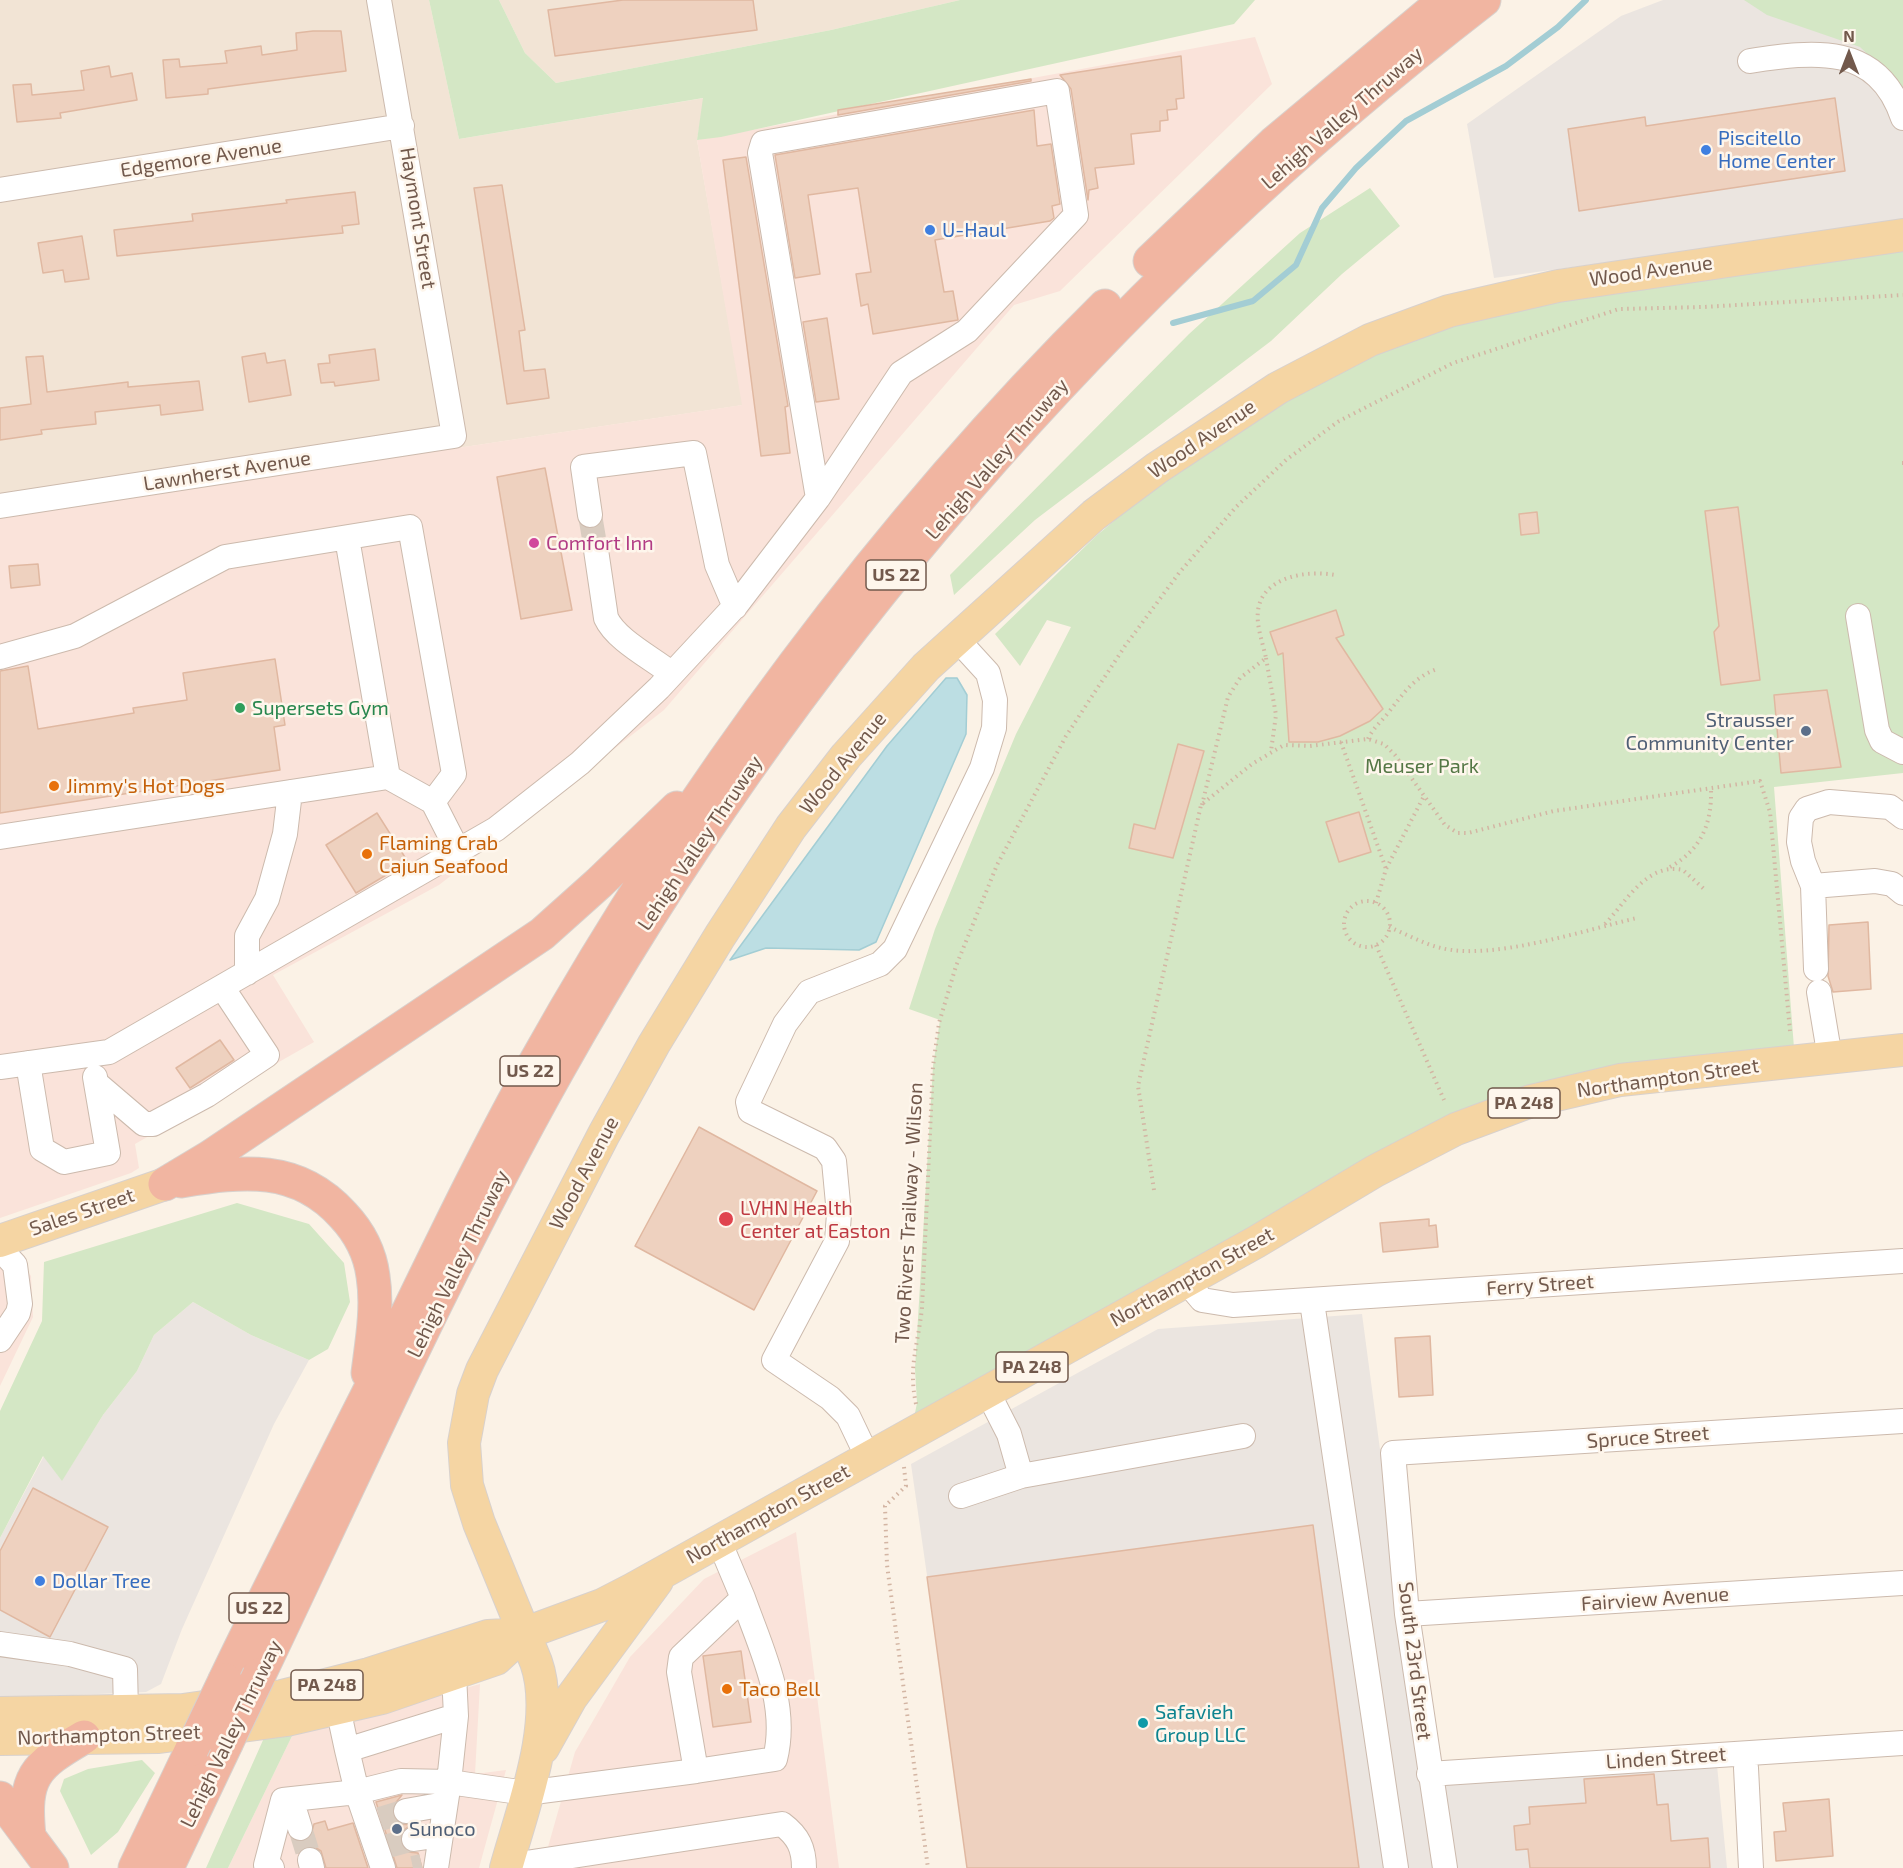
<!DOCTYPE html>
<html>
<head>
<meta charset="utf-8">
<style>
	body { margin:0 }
	#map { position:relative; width:1903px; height:1868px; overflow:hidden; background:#fbf2e6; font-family:"Exo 2",sans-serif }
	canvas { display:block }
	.north { position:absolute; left:1819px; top:24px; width:60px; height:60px; -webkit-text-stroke:4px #fef6ec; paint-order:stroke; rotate:0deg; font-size:16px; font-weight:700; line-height:24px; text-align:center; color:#72594c }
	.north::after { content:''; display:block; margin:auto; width:21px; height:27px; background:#72594c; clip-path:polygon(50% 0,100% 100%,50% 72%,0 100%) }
</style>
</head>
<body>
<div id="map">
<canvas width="1903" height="1868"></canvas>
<div class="north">N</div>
</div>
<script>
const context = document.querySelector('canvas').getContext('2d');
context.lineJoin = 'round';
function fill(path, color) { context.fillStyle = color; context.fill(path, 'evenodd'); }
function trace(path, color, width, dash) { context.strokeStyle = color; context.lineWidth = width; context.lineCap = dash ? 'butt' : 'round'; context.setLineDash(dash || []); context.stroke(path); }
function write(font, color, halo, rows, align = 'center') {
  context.font = font + ' "Exo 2",sans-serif'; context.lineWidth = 5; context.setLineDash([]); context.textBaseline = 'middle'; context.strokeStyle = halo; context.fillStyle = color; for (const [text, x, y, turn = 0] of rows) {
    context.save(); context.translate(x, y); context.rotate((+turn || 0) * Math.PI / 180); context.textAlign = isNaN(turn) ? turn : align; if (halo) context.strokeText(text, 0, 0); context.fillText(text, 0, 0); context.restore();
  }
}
fill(new Path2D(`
	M 0,0 L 429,0 L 459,139 L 704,98 L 697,140 L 743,405 L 0,517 Z
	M 499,0 L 960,0 L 831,30 L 556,83 L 525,53 Z`), '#f2e4d5');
fill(new Path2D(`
	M 1255,37 L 1272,84 L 1060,291 L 1014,305 L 664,710 L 439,885 L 273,975 L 314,1042 L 135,1144 L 139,1168 L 131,1173 L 0,1218 L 0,517 L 742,405 L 697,140 Z
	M 0,1231 L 31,1276 L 33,1317 L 0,1386 Z
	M 796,1532 L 839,1868 L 542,1868 L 575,1752 L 630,1657 L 704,1579 Z
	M 480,1684 L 475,1774 L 506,1770 L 479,1868 L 228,1868 L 292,1736 Z`), '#fae3da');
fill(new Path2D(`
	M 1663,0 L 1903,0 L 1903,221 L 1494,278 L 1467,124 L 1621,16 Z
	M 193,1302 L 251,1335 L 309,1360 L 274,1424 L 182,1629 L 161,1684 L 146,1692 L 0,1698 L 0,1538 L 44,1456 L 62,1480 L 103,1415 L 137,1371 L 154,1335 Z
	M 1362,1314 L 1422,1766 L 1716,1755 L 1727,1868 L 969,1868 L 911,1464 L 1158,1329 Z`), '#ebe5e0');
fill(new Path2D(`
	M 429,0 L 499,0 L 525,53 L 556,83 L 831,30 L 960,0 L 1255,0 L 1234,24 L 721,137 L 697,140 L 703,98 L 459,139 Z
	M 1744,0 L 1903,0 L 1903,88 L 1860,47 L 1767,15 Z
	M 1370,188 L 1400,226 L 1342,274 L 1271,341 L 1035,520 L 954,595 L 950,575 L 1189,334 L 1300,233 Z
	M 1903,249 L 1903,773 L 1774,787 L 1795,1061 L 1531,1101 L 911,1433 L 917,1403 L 915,1369 L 933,1066 L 940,1020 L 909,1009 L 935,929 L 1016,734 L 1071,627 L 1047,620 L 1020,666 L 995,634 L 1096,536 L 1157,485 L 1304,387 L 1411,336 L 1521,307 Z
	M 237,1203 L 309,1224 L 344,1263 L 350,1302 L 328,1349 L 309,1360 L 251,1335 L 193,1302 L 154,1335 L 137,1371 L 103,1415 L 62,1481 L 43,1456 L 0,1538 L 0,1411 L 42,1321 L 44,1262 Z
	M 292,1736 L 228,1868 L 206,1868 L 264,1738 Z
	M 142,1760 L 155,1773 L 118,1832 L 91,1855 L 60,1791 L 64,1779 L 88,1769 Z`), '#d4e7c5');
const water = new Path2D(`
	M 946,678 L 957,678 L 967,695 L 966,734 L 876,942 L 859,950 L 766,948 L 730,960 L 887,746 Z`);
fill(water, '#bcdee3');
trace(water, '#a3cdd4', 1.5);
trace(new Path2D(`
	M 1173,323 L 1253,301 L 1296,265 L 1322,208 L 1356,168 L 1406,121 L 1506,66 L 1558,27 L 1586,0`), '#a3cdd4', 6);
const building = new Path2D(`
	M 623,0 L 753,0 L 757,30 L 555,56 L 548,10 Z
	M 313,31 L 341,31 L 346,71 L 208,89 L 208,94 L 166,98 L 163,60 L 179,59 L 180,67 L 227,63 L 225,51 L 261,46 L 262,55 L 297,50 L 296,33 Z
	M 1181,56 L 1184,98 L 1176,99 L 1177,109 L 1167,110 L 1168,120 L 1160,121 L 1160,131 L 1131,134 L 1134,164 L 1095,168 L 1098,188 L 1089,190 L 1088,200 L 1071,89 L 1060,75 Z
	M 109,66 L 111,77 L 132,73 L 137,100 L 60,113 L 61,118 L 17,122 L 13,85 L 31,84 L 32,95 L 84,90 L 81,71 Z
	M 1031,79 L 1031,81 L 838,115 L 838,110 Z
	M 1835,98 L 1845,171 L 1579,211 L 1568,129 L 1645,117 L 1646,126 Z
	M 1034,110 L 1037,146 L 1051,144 L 1060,204 L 1052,206 L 1054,218 L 1050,221 L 935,240 L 944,292 L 953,291 L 958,320 L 873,334 L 868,304 L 861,306 L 856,274 L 871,272 L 858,188 L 808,195 L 820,274 L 795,278 L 775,155 Z
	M 746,157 L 788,406 L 785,407 L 790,453 L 761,456 L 723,160 Z
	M 502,185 L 525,330 L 519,331 L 524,371 L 545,369 L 549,398 L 507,404 L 474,188 Z
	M 355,192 L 359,224 L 342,226 L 343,233 L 117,256 L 114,230 L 193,221 L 192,214 L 287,203 L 286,200 Z
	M 82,236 L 89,279 L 65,282 L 63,270 L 43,273 L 38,243 Z
	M 827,318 L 839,399 L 816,402 L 803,322 Z
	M 375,349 L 379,380 L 335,386 L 334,382 L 321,383 L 318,364 L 330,363 L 329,355 Z
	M 265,353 L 267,363 L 285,360 L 291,395 L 249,402 L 242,357 Z
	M 43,356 L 47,392 L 128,382 L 128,387 L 199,381 L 203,410 L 161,415 L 160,405 L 95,412 L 96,424 L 41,430 L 42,434 L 0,440 L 0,408 L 31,404 L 26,357 Z
	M 545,468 L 572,610 L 521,619 L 497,477 Z
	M 1738,507 L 1760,680 L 1721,685 L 1714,632 L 1719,626 L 1705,511 Z
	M 1537,512 L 1539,533 L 1521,535 L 1519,514 Z
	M 38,564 L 40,585 L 11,588 L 9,566 Z
	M 1336,610 L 1344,635 L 1336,638 L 1383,709 L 1370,721 L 1340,736 L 1318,742 L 1289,742 L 1283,653 L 1278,655 L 1270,632 Z
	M 275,659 L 285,725 L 274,727 L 280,770 L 0,813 L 0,671 L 28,666 L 38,729 L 134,713 L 133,708 L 187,700 L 183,673 Z
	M 1827,690 L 1841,767 L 1781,773 L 1774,695 Z
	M 1178,744 L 1204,751 L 1173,858 L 1129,848 L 1134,824 L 1155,829 Z
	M 1359,812 L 1371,852 L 1339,862 L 1326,822 Z
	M 377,813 L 408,862 L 356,893 L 326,845 Z
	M 1868,922 L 1871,989 L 1833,992 L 1828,976 L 1829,925 Z
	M 220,1040 L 234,1060 L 190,1088 L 176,1068 Z
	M 699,1127 L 817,1191 L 754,1310 L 635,1246 Z
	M 1429,1219 L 1429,1226 L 1436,1225 L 1438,1247 L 1383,1252 L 1380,1223 Z
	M 1430,1336 L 1433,1395 L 1399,1397 L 1395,1338 Z
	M 33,1488 L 108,1527 L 50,1637 L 0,1610 L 0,1551 Z
	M 1313,1525 L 1359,1868 L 967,1868 L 927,1577 Z
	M 741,1651 L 751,1722 L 713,1727 L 703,1656 Z
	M 1654,1774 L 1657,1805 L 1668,1804 L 1671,1841 L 1708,1838 L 1710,1868 L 1530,1868 L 1528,1849 L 1516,1850 L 1514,1826 L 1530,1824 L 1529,1807 L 1586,1803 L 1584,1779 Z
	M 402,1795 L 393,1806 L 392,1814 L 401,1824 L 410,1825 L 401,1833 L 400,1842 L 408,1852 L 418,1853 L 422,1868 L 397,1868 L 376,1802 Z
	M 1829,1799 L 1833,1856 L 1776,1861 L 1774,1832 L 1786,1831 L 1783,1803 Z
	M 325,1821 L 328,1830 L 353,1823 L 368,1868 L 326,1868 L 321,1851 L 313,1846 L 306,1846 L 298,1853 L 295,1841 L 304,1842 L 310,1838 L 314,1824 Z`);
fill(building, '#eed1bf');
trace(building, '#e0b8a1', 1.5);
trace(new Path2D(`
	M 590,515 L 596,550
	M 380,1819 L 406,1811
	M 300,1828 L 310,1860
	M 388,1846 L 414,1839
	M 413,1868 L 422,1866`), '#d9ccc0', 24, [24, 12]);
const minor = new Path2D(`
	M 1750,61 C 1814,51 1878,43 1903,118
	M 0,190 L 402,126
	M 0,506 L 454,436 L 379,0
	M 590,515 L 583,467 L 694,453 L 717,565 L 735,607
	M 347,538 L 388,777
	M 596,550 L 606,618 C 616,640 652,658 672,674
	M 1858,616 L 1877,730 L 1882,741 L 1903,752
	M 0,657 L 75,636 L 225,557 L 410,527 L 454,774 L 433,802
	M 0,837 L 388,777 L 433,802 L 458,851
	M 1813,886 L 1875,881 L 1892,884 L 1903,893
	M 1816,969 L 1813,886 L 1803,861 L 1799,842 L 1801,818 L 1807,809 L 1829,802 L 1890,807 L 1903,817
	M 247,973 L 247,936 L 267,899 L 285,834 L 290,792
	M 1819,992 L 1830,1058
	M 28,1063 L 42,1149 L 64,1162 L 108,1153 L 95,1077
	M 0,1067 L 109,1052 L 496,829 L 580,763 L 659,688 L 737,604 L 818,498 L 901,373 L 967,331 L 1076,215 L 1057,91 L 763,143 L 760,153 L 818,498
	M 96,1083 L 144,1124 L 153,1124 L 207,1095 L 267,1055 L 222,987
	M 0,1249 L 15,1265 L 20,1304 L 18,1313 L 0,1340
	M 1186,1281 L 1202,1300 L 1233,1305 L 1903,1261
	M 1312,1302 L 1396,1868
	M 987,1391 L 1009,1434 L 1021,1476 L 1243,1436
	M 868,1458 L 848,1416 L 830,1398 L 774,1360 L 837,1241 L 839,1214 L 834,1161 L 825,1148 L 750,1111 L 748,1102 L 785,1024 L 809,992 L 880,964 L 895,949 L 982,768 L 994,728 L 995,700 L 988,673 L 956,638
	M 961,1496 L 1021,1476
	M 1407,1614 L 1903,1583
	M 0,1644 L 70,1654 L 125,1669 L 126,1711
	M 338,1708 L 347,1750 L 456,1716
	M 1746,1768 L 1751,1868
	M 696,1771 L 775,1759 C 789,1704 761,1649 743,1598
	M 1429,1774 L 1903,1743
	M 291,1799 L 300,1828
	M 406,1811 L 445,1804
	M 414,1839 L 441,1835
	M 310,1860 L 312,1868
	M 506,1866 L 782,1824 C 798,1836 804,1848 804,1868
	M 272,1868 L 266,1865 L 283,1800 L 357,1792 L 347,1750
	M 383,1868 L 357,1792 L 401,1781 L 449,1782 L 456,1716 L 454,1674
	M 436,1868 L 449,1782 L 526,1793 L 696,1771 L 679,1672 L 681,1657 L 743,1598 L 719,1541
	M 1445,1868 L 1407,1614 L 1393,1453 L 1903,1421`);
const major = new Path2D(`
	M 0,1241 L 165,1184
	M 0,1713 L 183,1710 L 282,1696 L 369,1674 L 488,1636 L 523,1634 L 602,1605 L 633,1589 L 1256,1242 L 1375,1171 L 1456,1129 L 1531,1101 L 1620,1080 L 1903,1050
	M 0,1739 L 159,1737 L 287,1720 L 382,1698 L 496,1659 L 523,1634
	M 543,1748 L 571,1698 L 657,1581
	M 506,1868 C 522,1810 557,1721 536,1662 L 479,1523 L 467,1485 L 464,1443 L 473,1394 L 482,1370 L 604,1134 L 654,1044 L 720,936 L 791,827 L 846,756 L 926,667 L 1094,515 L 1157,468 L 1278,388 L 1370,340 L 1449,311 L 1558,286 L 1903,235`);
const highway = new Path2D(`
	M 1150,261 L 1274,143 L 1445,0
	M 181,1181 C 243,1171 297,1164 343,1215 C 359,1232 370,1253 373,1276 C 378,1308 372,1341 368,1373
	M 165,1184 L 210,1157 L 542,934 L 599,883 L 677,808
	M 259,1675 C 356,1472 448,1266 558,1070 C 789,657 1110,289 1484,0
	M 225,1680 C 270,1586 318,1493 365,1400 C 421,1287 474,1172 536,1061 C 686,793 886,522 1105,306
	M 0,1798 L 52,1868
	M 29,1836 C 23,1777 34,1766 84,1737
	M 135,1868 L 192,1749
	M 167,1868 L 226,1744`);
trace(minor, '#ccbaad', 26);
trace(major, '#d8d1cd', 34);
trace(highway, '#d8d1cd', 35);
trace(new Path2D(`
	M 1902,463 L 1903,463
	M 1266,658 L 1276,715 L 1271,751
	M 1368,739 C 1373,728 1381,722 1388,713 C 1403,694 1414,677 1437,669
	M 1341,742 L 1386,869
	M 1202,805 L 1228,697 L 1240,678 L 1266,658 C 1263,644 1256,625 1258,611 C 1262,576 1308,570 1335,575
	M 1670,867 C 1702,849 1712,823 1711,788
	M1344 924a23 23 0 1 1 46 0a23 23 0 1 1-46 0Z
	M 1376,903 L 1386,869 L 1424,796
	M 1605,924 C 1626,902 1647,862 1683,870 L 1705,890
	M 1389,927 C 1406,934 1424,944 1441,948 C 1492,961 1585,930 1637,918
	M 1376,945 L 1444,1100
	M 1154,1190 L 1138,1086 L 1201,805 L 1252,764 L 1284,745 L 1310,746 L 1368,739 L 1384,744 L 1395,755 L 1445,825 L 1458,833 L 1468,833 L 1554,811 L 1760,781 L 1770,812 L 1790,1031
	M 916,1404 C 908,1367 918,1345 922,1308 L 933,1066 L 939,1023 L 956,966 L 997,865 L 1066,736 L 1125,646 L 1179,573 L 1236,507 L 1286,460 L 1339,421 L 1453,363 L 1619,309 L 1704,307 L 1903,295
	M 904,1467 L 906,1486 L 885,1506 L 887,1565 L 928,1868`), '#d3b5a3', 4, [1.5, 4.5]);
trace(minor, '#fff', 24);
trace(major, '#f5d5a3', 32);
trace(highway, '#f1b5a1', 33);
const highwayBridge = new Path2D(`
	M 226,1744 L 259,1675
	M 192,1749 L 225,1680`);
trace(highwayBridge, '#d8d1cd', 35, []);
trace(highwayBridge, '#f1b5a1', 33);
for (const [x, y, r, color] of [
	[1706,150,6,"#3f7fe0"],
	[930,230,6,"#3f7fe0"],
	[534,543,6,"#d1479c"],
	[240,708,6,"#2e9e5b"],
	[1806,731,6,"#5c6f8a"],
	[54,786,6,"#e8710a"],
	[367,854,6,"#e8710a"],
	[726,1219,8,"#e0444e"],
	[40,1581,6,"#3f7fe0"],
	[727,1689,6,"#e8710a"],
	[1143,1723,6,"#0f9aa8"],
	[397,1829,6,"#5c6f8a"]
]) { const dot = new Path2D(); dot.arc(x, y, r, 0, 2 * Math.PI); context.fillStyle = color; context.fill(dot); trace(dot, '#fef6ec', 2); }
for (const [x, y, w] of [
	[896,575,60],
	[530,1071,60],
	[1524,1103,72],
	[1032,1367,72],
	[259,1608,60],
	[327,1685,72]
]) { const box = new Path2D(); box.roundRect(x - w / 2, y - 15, w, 30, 4.5); context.fillStyle = '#fef6ec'; context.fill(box); trace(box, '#72594c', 1.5); }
write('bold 18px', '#72594c', null, [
	["US 22",896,575],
	["US 22",530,1071],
	["PA 248",1524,1103],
	["PA 248",1032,1367],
	["US 22",259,1608],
	["PA 248",327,1685]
]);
write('20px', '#72594c', '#fef6ec', [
	["Lehigh Valley Thruway",1342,118,-41],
	["Edgemore Avenue",201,158,-9],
	["Haymont Street",418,218,81],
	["Wood Avenue",1651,271,-8],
	["Wood Avenue",1202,439,-34],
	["Lehigh Valley Thruway",997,459,-49],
	["Lawnherst Avenue",227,471,-9],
	["Wood Avenue",843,763,-51],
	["Lehigh Valley Thruway",700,843,-56],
	["Northampton Street",1668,1078,-8],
	["Wood Avenue",584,1173,-62],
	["Sales Street",82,1212,-19],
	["Two Rivers Trailway - Wilson",909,1213,-87],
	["Lehigh Valley Thruway",458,1264,-64],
	["Northampton Street",1192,1277,-29],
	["Ferry Street",1540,1285,-4],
	["Spruce Street",1648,1437,-4],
	["Northampton Street",768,1514,-29],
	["Fairview Avenue",1655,1599,-4],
	["South 23rd Street",1415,1661,83],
	["Lehigh Valley Thruway",231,1734,-64],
	["Northampton Street",109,1735,-2],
	["Linden Street",1666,1758,-4]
]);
write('20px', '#366cbe', '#fef6ec', [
	["Piscitello",1718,138],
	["Home Center",1718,161],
	["U-Haul",942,230],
	["Dollar Tree",52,1581]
], 'left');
write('20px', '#b23c85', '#fef6ec', [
	["Comfort Inn",546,543]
], 'left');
write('20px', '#27864d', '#fef6ec', [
	["Supersets Gym",252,708]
], 'left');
write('20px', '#4e5e75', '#fef6ec', [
	["Strausser",1794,720],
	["Community Center",1794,743],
	["Sunoco",409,1829,"left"]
], 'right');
write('20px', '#547745', '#fef6ec', [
	["Meuser Park",1422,766]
]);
write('20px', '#c56008', '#fef6ec', [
	["Jimmy's Hot Dogs",66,786],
	["Flaming Crab",379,843],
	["Cajun Seafood",379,866],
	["Taco Bell",739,1689]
], 'left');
write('20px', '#be3a42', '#fef6ec', [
	["LVHN Health",740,1208],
	["Center at Easton",740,1231]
], 'left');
write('20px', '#0d838f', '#fef6ec', [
	["Safavieh",1155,1712],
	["Group LLC",1155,1735]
], 'left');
</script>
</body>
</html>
